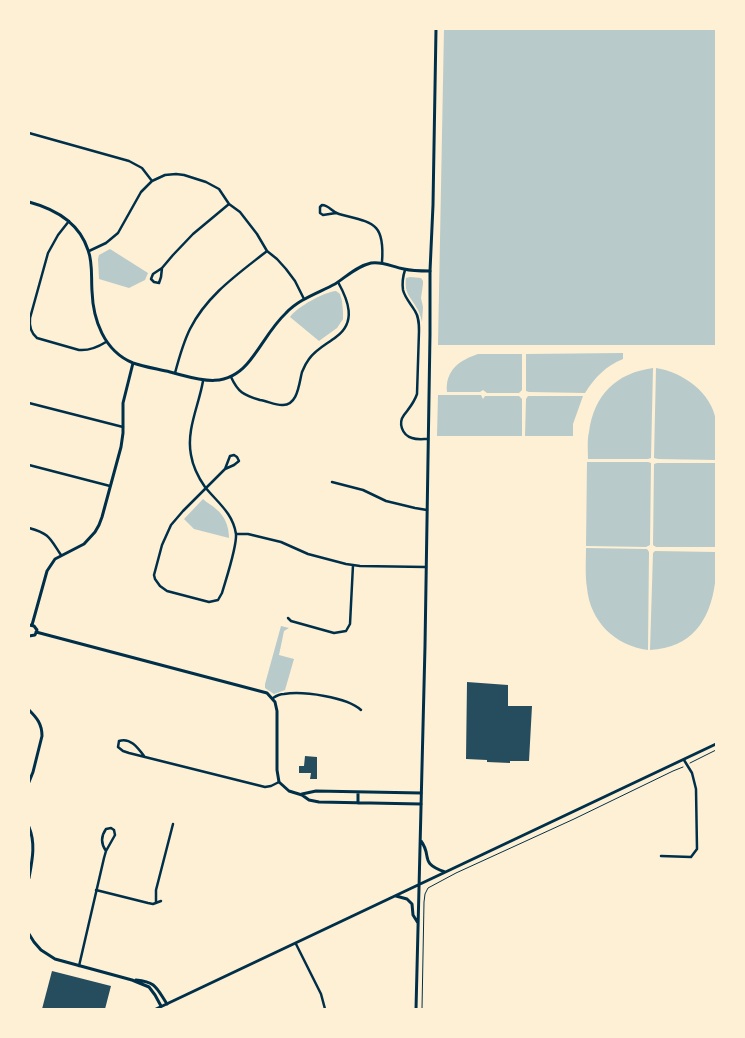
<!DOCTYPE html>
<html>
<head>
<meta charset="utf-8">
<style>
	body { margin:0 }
	#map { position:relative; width:745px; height:1038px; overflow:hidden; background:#fdf0d5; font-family:"Times New Roman",serif }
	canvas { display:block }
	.frame { position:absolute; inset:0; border:30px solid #fdf0d5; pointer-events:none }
</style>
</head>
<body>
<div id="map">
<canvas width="745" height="1038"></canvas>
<div class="frame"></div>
</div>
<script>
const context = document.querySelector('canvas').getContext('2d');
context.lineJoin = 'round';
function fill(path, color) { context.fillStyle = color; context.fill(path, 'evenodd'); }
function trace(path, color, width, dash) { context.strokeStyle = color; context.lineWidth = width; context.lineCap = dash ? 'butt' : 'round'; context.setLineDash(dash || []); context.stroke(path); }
fill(new Path2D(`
	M 444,29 L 716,29 L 716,345 L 438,345 Z
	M 110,249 L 148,273 L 145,280 L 129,288 L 99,279 L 98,259 L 99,255 Z
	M 410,277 L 421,278 L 423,281 L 423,284 L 421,298 L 423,307 L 422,322 C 421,318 420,314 418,310 C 411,297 404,294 406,278 Z
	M 336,291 L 340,294 L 342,301 L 343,312 L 343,319 L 337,328 L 319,341 L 290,317 C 297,307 324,292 336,291 Z
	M 623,353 L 623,359 C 606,366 595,377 585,393 L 529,392 L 526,391 L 526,354 Z
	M 478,354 L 522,354 L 522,390 L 519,393 L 487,393 L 483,390 L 480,392 L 447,392 C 445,370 460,360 478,354 Z
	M 653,368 L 651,458 L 648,459 L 588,459 C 588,450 587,440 589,432 C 594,395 616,373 653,368 Z
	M 656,368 C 683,372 712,393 716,421 C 718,434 716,448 716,460 L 658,459 L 654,458 Z
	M 438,395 L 481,395 L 483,399 L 485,396 L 519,396 L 522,399 L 522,436 L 437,436 Z
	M 528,396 L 583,396 L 573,424 L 573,436 L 525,436 L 526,399 Z
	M 587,462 L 648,462 L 651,463 L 650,545 L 646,547 L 586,546 Z
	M 657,463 L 716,463 L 716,547 L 656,547 L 653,545 L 654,464 Z
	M 203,499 C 207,503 212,505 216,509 C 225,516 229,527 229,538 L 194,529 L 184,519 Z
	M 586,548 L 647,549 L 649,552 L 648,650 C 615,646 590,621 587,588 C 585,575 586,561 586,548 Z
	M 655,551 L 716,552 C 715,562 716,573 715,583 C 710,621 691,648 650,650 L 653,553 Z
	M 281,626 L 289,628 L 284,631 L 279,655 L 294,659 L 285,690 L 274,694 L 265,688 L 265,684 Z`), '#b9caca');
fill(new Path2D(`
	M 467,682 L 508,685 L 508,706 L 532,706 L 529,761 L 510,761 L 510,763 L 487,762 L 487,760 L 466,759 Z
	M 305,756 L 317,757 L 317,779 L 310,779 L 311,773 L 299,773 L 299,766 L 304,766 Z
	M 52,971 L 111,986 L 105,1009 L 42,1009 Z`), '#264d5e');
trace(new Path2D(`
	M 690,763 L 716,750
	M 422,1009 L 424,902 L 425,894 L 428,888 L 456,873 L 574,819 L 673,771 L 683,767`), '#003049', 1);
trace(new Path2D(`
	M 29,133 L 129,161 L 142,168 L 152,181
	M 336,213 L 323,215 L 320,213 L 320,207 L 322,205 C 329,205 332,212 339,214 C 373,223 385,222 382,262
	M 69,221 L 58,235 L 48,253 L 30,318 C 29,327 31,333 37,338 L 79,350 C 90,351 98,347 106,342
	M 89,251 L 106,243 L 118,233 L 141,192 L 152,181 L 165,175 L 176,174 L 184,175 L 206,182 L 219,189 L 229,204 L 240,212 L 257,234 L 267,251 L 277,259 L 286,269 L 295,281 L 304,299
	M 162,268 L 161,277 L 159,283 L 154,282 L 151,279 L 153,274 L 162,268 L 173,255 L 193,234 L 229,204
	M 405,270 C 403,276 402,283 403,290 C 405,298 411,304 415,311 C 419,317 419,324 419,331 L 417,394 C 414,403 410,407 404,415 C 398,423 402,435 412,438 C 417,440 423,439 428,439
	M 175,373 C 179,358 183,343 190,329 C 207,295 238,274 267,251
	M 231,377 C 238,392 243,395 260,400 C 267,401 275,405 282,405 C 298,406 299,383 302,372 C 304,367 306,363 309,359 C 316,349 327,344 336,337 C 357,322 348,300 338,282
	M 203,381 C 199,405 186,430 191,455 C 193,467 198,477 205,487 C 217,502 233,513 236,534 C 237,547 226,579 222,593 L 218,600 L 209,602 L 167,591 L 160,586 L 155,579 L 154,575 L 162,545 L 171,525 L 183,511 L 225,469 L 230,456 L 234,455 L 237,457 L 239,461 L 234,465 L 225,469
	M 29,403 L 123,427
	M 29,465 L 110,486
	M 332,482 L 363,490 L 386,501 L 415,508 L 427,510
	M 29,528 C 50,534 49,537 61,555
	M 236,534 L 248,534 L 281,542 L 308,554 L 346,564 L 360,566 L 426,567
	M 288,618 L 291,621 L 334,633 L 346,631 L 350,624 L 353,565
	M 273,698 C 276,696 280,694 284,694 C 303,691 347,697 361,710
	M 144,756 C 138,748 130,737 119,741 L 118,747 L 123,751 L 129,753 L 265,787 L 271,786 L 279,782
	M 661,856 L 691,857 L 697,849 L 696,789 L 692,773 L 684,760
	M 96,890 L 148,903 L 153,904 L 161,901
	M 156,903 L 156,890 L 173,824
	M 296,944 L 321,994 L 325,1009
	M 79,966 L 104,858 L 106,851 L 115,835 L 114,830 L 111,828 L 106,829 C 101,836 101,844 106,851`), '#003049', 2.5);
trace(new Path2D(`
	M 29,202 C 55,209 79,222 88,250 C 93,263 91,277 92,291 C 93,320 104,351 133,363 C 144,367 158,369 170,372 C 198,379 224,390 247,364 C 261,348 270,328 286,313 C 299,299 318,293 335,284 C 346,277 357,266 371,263 C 383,261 392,267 404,269 C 412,271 421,271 430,271
	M 29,625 L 34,626 L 37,630 L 35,635 L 29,636
	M 32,625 L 47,571 L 55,559 L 84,544 L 95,532 L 99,525 L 102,517 L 121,447 L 123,433 L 123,403 L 133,363
	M 36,632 L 267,693 L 275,702 L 277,711 L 277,770 L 279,782 L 289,791 L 302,795 L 309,800 L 319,802 L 421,804
	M 29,710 C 37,718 42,724 42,736 L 33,772 L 29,782
	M 302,794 L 316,791 L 421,793
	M 358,803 L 358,792
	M 29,827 C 36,844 32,861 29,878
	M 29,934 L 34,942 L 41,950 L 55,959 L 132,980 L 149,987 L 155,995 L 161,1006
	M 136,980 C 156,982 156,987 167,1004`), '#003049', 3);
trace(new Path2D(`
	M 421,841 C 433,857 418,862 445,872
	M 396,896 L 407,899 L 412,904 L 413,915 L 418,923
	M 156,1009 L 716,744
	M 416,1009 L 425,646 L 430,334 L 430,271 L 433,205 L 436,29`), '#003049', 3);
</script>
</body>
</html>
